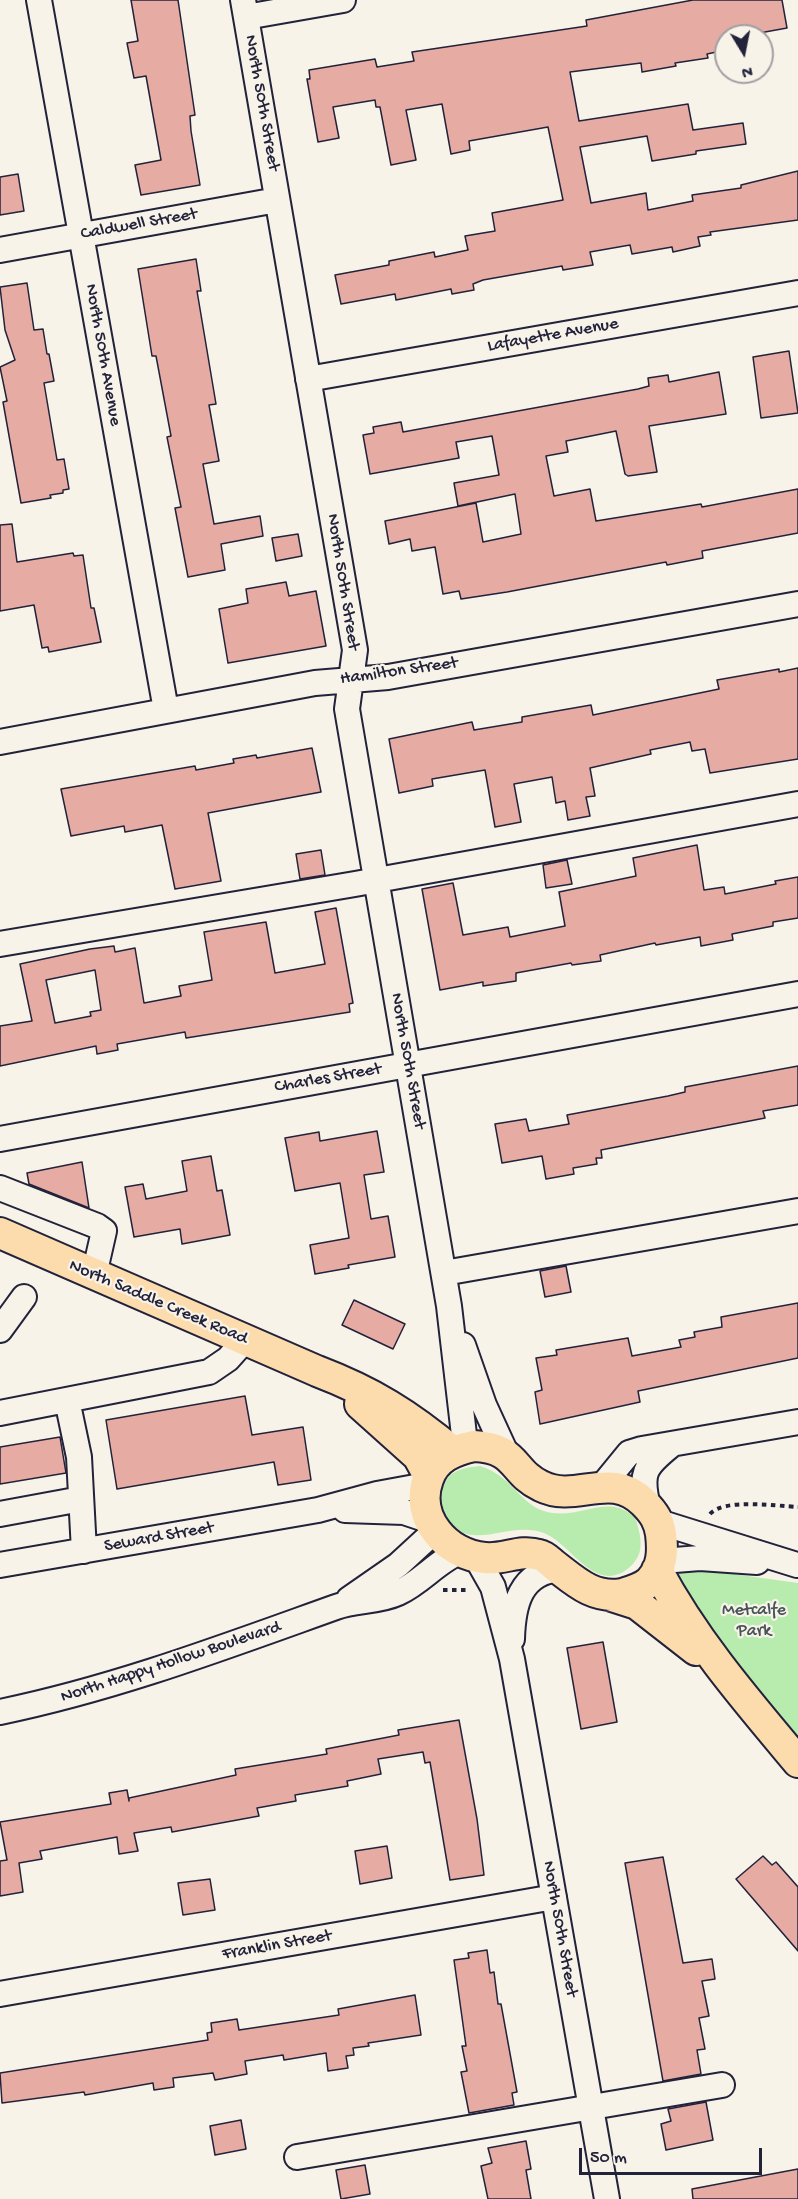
<!DOCTYPE html>
<html>
<head>
<meta charset="utf-8">
<style>
	body { margin:0 }
	#map { position:relative; width:798px; height:2199px; overflow:hidden; background:#f7f3e8; font-family:"Gochi Hand",sans-serif }
	canvas { display:block }
	.north { position:absolute; left:714px; top:24px; width:60px; height:60px; box-sizing:border-box; background:#f7f3e8; border:2px solid #a29fa3; border-radius:50%; rotate:170deg; font-size:16px; font-weight:700; line-height:24px; text-align:center; color:#22223b }
	.north::after { content:''; display:block; margin:auto; width:21px; height:27px; background:#22223b; clip-path:polygon(50% 0,100% 100%,50% 72%,0 100%) }
	.scale { position:absolute; left:579px; top:2148px; width:183px; height:27px; box-sizing:border-box; border:3px solid #22223b; border-top:0; padding-left:8px; font-size:18px; line-height:21px; white-space:nowrap; color:#22223b; -webkit-text-stroke:4px #f7f3e8; paint-order:stroke }
</style>
</head>
<body>
<div id="map">
<canvas width="798" height="2199"></canvas>
<div class="north">N</div>
<div class="scale">50 m</div>
</div>
<script>
const context = document.querySelector('canvas').getContext('2d');
context.lineJoin = 'round';
function fill(path, color) { context.fillStyle = color; context.fill(path, 'evenodd'); }
function trace(path, color, width, dash) { context.strokeStyle = color; context.lineWidth = width; context.lineCap = dash ? 'butt' : 'round'; context.setLineDash(dash || []); context.stroke(path); }
function write(font, color, halo, rows, align = 'center') {
  context.font = font + ' "Gochi Hand",sans-serif'; context.lineWidth = 4.5; context.setLineDash([]); context.textBaseline = 'middle'; context.strokeStyle = halo; context.fillStyle = color; for (const [text, x, y, turn = 0] of rows) {
    context.save(); context.translate(x, y); context.rotate((+turn || 0) * Math.PI / 180); context.textAlign = isNaN(turn) ? turn : align; if (halo) context.strokeText(text, 0, 0); context.fillText(text, 0, 0); context.restore();
  }
}
fill(new Path2D(`
	M 480,1466 C 511,1475 520,1504 544,1511 C 572,1520 597,1501 619,1508 C 624,1509 630,1514 635,1517 C 640,1533 646,1551 632,1565 C 597,1599 572,1544 544,1533 C 507,1519 468,1557 444,1514 C 439,1504 441,1489 447,1479 C 454,1469 468,1467 480,1466 Z
	M 683,1567 L 798,1583 L 798,1739 L 685,1609 L 672,1569 Z`), '#b7ecae');
const building = new Path2D(`
	M 131,0 L 178,0 L 195,115 L 190,116 L 191,131 L 200,185 L 141,195 L 135,165 L 161,160 L 146,76 L 134,78 L 127,43 L 138,41 Z
	M 693,0 L 782,0 L 787,28 L 743,36 L 726,36 L 726,50 L 707,54 L 708,58 L 675,63 L 676,66 L 642,72 L 641,63 L 570,72 L 579,121 L 688,104 L 693,130 L 743,123 L 746,144 L 696,151 L 696,154 L 652,161 L 647,136 L 580,147 L 591,203 L 646,193 L 648,210 L 693,201 L 692,195 L 741,188 L 741,185 L 798,171 L 798,220 L 710,232 L 711,235 L 698,237 L 700,246 L 673,252 L 672,247 L 632,254 L 630,245 L 590,252 L 593,265 L 563,270 L 562,266 L 483,280 L 473,284 L 474,290 L 452,294 L 451,289 L 396,300 L 395,294 L 341,304 L 335,275 L 389,265 L 389,261 L 434,252 L 435,257 L 468,250 L 465,236 L 495,231 L 492,213 L 563,200 L 548,127 L 469,141 L 470,150 L 451,154 L 442,104 L 406,110 L 416,160 L 391,165 L 380,107 L 376,107 L 375,100 L 333,107 L 339,138 L 318,142 L 307,79 L 310,79 L 309,70 L 375,59 L 377,67 L 414,61 L 412,52 L 587,26 L 586,20 Z
	M 18,174 L 24,211 L 0,215 L 0,177 Z
	M 196,259 L 201,291 L 197,291 L 216,404 L 209,405 L 219,461 L 203,464 L 214,524 L 260,516 L 263,536 L 221,544 L 225,570 L 188,577 L 175,508 L 181,507 L 167,437 L 171,436 L 156,356 L 152,356 L 138,269 Z
	M 27,283 L 34,330 L 43,329 L 47,354 L 49,354 L 54,381 L 44,383 L 57,460 L 64,459 L 69,489 L 63,490 L 63,493 L 50,495 L 51,498 L 21,503 L 3,402 L 7,401 L 0,367 L 15,360 L 5,330 L 0,287 Z
	M 789,351 L 798,413 L 761,418 L 753,357 Z
	M 719,372 L 726,414 L 649,426 L 657,472 L 628,476 L 625,474 L 616,431 L 566,441 L 568,452 L 546,456 L 554,496 L 590,489 L 596,521 L 701,504 L 702,507 L 798,489 L 798,533 L 702,551 L 703,558 L 667,565 L 666,562 L 507,592 L 461,599 L 459,591 L 443,594 L 435,547 L 412,551 L 410,539 L 389,544 L 385,521 L 476,503 L 483,542 L 521,534 L 515,494 L 458,506 L 454,483 L 499,475 L 492,436 L 456,442 L 459,458 L 370,474 L 363,435 L 374,433 L 373,427 L 401,422 L 403,432 L 638,389 L 649,386 L 648,378 L 668,375 L 669,382 Z
	M 12,524 L 17,562 L 73,553 L 74,556 L 83,555 L 91,608 L 94,608 L 101,642 L 49,652 L 48,647 L 42,648 L 34,605 L 0,611 L 0,525 Z
	M 298,534 L 302,556 L 276,561 L 272,538 Z
	M 286,582 L 289,596 L 316,591 L 326,646 L 228,663 L 219,609 L 248,603 L 246,589 Z
	M 798,668 L 798,759 L 710,773 L 705,749 L 692,751 L 690,742 L 650,750 L 651,754 L 590,768 L 595,796 L 586,797 L 590,816 L 568,820 L 565,801 L 556,803 L 552,777 L 514,784 L 521,822 L 495,827 L 485,770 L 432,779 L 433,786 L 399,793 L 389,739 L 472,722 L 474,730 L 522,722 L 522,717 L 591,705 L 593,715 L 719,689 L 717,680 L 779,669 L 779,672 Z
	M 312,748 L 321,792 L 208,813 L 221,881 L 175,889 L 162,825 L 125,832 L 124,826 L 71,836 L 61,789 L 195,766 L 196,770 L 234,763 L 233,759 L 256,755 L 257,758 Z
	M 697,845 L 704,890 L 724,887 L 725,894 L 776,884 L 775,881 L 798,877 L 798,918 L 773,922 L 773,926 L 732,934 L 733,940 L 701,946 L 700,937 L 656,945 L 655,943 L 600,955 L 601,961 L 572,965 L 571,963 L 516,973 L 516,981 L 483,986 L 483,982 L 440,990 L 422,889 L 453,883 L 463,935 L 508,927 L 510,937 L 565,926 L 559,892 L 636,876 L 633,858 Z
	M 321,850 L 325,875 L 300,879 L 296,854 Z
	M 567,860 L 572,884 L 546,888 L 543,865 Z
	M 336,908 L 353,1003 L 349,1004 L 350,1012 L 186,1038 L 185,1032 L 117,1044 L 118,1050 L 97,1054 L 96,1046 L 0,1066 L 0,1026 L 32,1021 L 20,964 L 90,949 L 114,946 L 115,952 L 135,948 L 144,1003 L 181,996 L 179,986 L 212,980 L 204,932 L 266,922 L 275,973 L 325,964 L 315,912 ZM 95,970 L 101,1010 L 90,1012 L 91,1016 L 55,1023 L 46,980 Z
	M 798,1066 L 798,1105 L 763,1111 L 765,1118 L 601,1150 L 602,1158 L 596,1158 L 597,1164 L 573,1168 L 574,1174 L 546,1179 L 542,1156 L 502,1163 L 495,1124 L 526,1119 L 529,1131 L 569,1124 L 567,1115 L 668,1096 L 685,1092 L 685,1087 Z
	M 377,1131 L 384,1172 L 364,1175 L 371,1219 L 388,1216 L 395,1257 L 348,1265 L 349,1268 L 315,1274 L 310,1245 L 349,1238 L 340,1183 L 295,1191 L 285,1138 L 319,1132 L 320,1141 Z
	M 211,1156 L 217,1191 L 222,1190 L 230,1235 L 182,1244 L 180,1229 L 134,1237 L 125,1187 L 143,1184 L 146,1199 L 187,1191 L 182,1161 Z
	M 82,1162 L 89,1208 L 29,1184 L 27,1173 Z
	M 566,1266 L 571,1292 L 545,1297 L 540,1271 Z
	M 354,1300 L 405,1324 L 393,1349 L 342,1325 Z
	M 798,1303 L 798,1358 L 638,1391 L 640,1402 L 540,1424 L 535,1392 L 542,1390 L 536,1358 L 557,1355 L 556,1350 L 628,1338 L 632,1356 L 681,1347 L 679,1340 L 695,1337 L 694,1332 L 722,1327 L 721,1317 Z
	M 245,1396 L 252,1435 L 303,1427 L 311,1480 L 278,1485 L 274,1462 L 117,1489 L 106,1420 Z
	M 60,1437 L 66,1473 L 0,1484 L 0,1447 Z
	M 603,1642 L 617,1722 L 581,1729 L 567,1648 Z
	M 459,1720 L 477,1819 L 484,1875 L 450,1880 L 430,1762 L 425,1763 L 423,1752 L 378,1759 L 381,1774 L 347,1781 L 348,1786 L 295,1795 L 296,1801 L 257,1808 L 259,1816 L 172,1832 L 171,1827 L 134,1833 L 138,1851 L 119,1854 L 117,1837 L 40,1851 L 42,1859 L 19,1863 L 23,1892 L 0,1896 L 0,1861 L 7,1860 L 0,1822 L 111,1804 L 109,1793 L 127,1790 L 129,1801 L 129,1798 L 236,1775 L 235,1769 L 327,1754 L 326,1749 L 399,1735 L 398,1730 Z
	M 387,1846 L 392,1878 L 360,1884 L 355,1851 Z
	M 763,1856 L 772,1865 L 776,1862 L 798,1887 L 798,1951 L 736,1879 Z
	M 663,1857 L 683,1963 L 712,1959 L 715,1979 L 702,1981 L 709,2016 L 699,2018 L 705,2049 L 697,2050 L 701,2074 L 663,2081 L 625,1863 Z
	M 210,1879 L 215,1910 L 183,1915 L 178,1883 Z
	M 487,1950 L 490,1973 L 494,1972 L 498,2004 L 501,2004 L 517,2092 L 512,2093 L 514,2105 L 469,2113 L 461,2072 L 467,2071 L 462,2046 L 466,2046 L 454,1960 L 469,1958 L 468,1953 Z
	M 415,1995 L 421,2035 L 368,2043 L 369,2046 L 353,2048 L 354,2055 L 346,2056 L 348,2068 L 328,2071 L 326,2053 L 284,2060 L 283,2055 L 245,2061 L 247,2074 L 215,2080 L 213,2073 L 173,2078 L 174,2087 L 154,2090 L 153,2083 L 85,2095 L 84,2092 L 2,2103 L 0,2073 L 208,2040 L 207,2033 L 212,2032 L 211,2023 L 237,2019 L 239,2030 L 339,2015 L 338,2009 Z
	M 706,2102 L 713,2140 L 666,2150 L 661,2124 L 671,2121 L 668,2109 Z
	M 241,2120 L 246,2149 L 215,2155 L 210,2126 Z
	M 526,2141 L 531,2169 L 526,2170 L 531,2199 L 488,2199 L 481,2166 L 492,2163 L 488,2148 Z
	M 365,2165 L 370,2194 L 341,2199 L 336,2170 Z
	M 798,2169 L 798,2199 L 693,2199 L 692,2189 Z`);
fill(building, '#e6aca4');
trace(building, '#22223b', 1.5);
const minor = new Path2D(`
	M 39,0 L 166,710
	M 243,0 L 355,650 L 347,709 L 449,1306 L 464,1435 L 461,1449
	M 246,17 L 343,0
	M 0,250 L 277,200
	M 308,379 L 798,293
	M 0,742 L 315,683 L 388,677 L 798,604
	M 0,944 L 355,884 L 798,804
	M 0,1139 L 798,994
	M 0,1188 L 97,1226 L 104,1231 L 94,1275
	M 444,1273 L 798,1211
	M 0,1330 L 24,1297
	M 463,1345 L 484,1405 L 506,1453
	M 67,1400 L 79,1457 L 84,1551
	M 0,1413 L 209,1372 L 228,1359 L 245,1340
	M 602,1486 L 629,1453 L 642,1449 L 798,1422
	M 648,1507 C 640,1473 644,1467 670,1446
	M 345,1510 L 404,1512 L 428,1520
	M 0,1514 L 81,1499
	M 659,1522 L 797,1565
	M 476,1557 L 493,1587 L 512,1659 L 607,2199
	M 662,1561 L 700,1558 L 757,1562
	M 0,1565 L 318,1510 L 377,1494 L 426,1485
	M 349,1599 L 398,1565 L 435,1531
	M 512,1639 C 513,1605 520,1572 560,1569
	M 0,1712 C 116,1688 224,1647 336,1607 C 355,1600 379,1602 398,1593 C 422,1582 438,1560 462,1551
	M 0,1994 L 554,1897
	M 297,2157 L 722,2085`);
const major = new Path2D(`
	M 0,1233 L 317,1371 C 372,1392 409,1415 453,1452
	M 360,1404 L 418,1456 L 429,1476
	M 474,1446 C 518,1448 511,1472 541,1486 C 577,1504 610,1469 644,1503 C 654,1513 659,1521 661,1534 C 663,1551 663,1567 650,1581 C 643,1588 632,1591 622,1594 C 593,1599 575,1581 554,1565 C 549,1561 545,1556 539,1555 C 520,1549 504,1560 485,1558 C 446,1555 414,1517 428,1479 C 435,1458 454,1450 474,1446 Z
	M 657,1570 C 695,1641 746,1700 798,1762
	M 612,1596 L 637,1604 L 696,1650`);
trace(minor, '#22223b', 28);
trace(major, '#22223b', 34);
trace(new Path2D(`
	M 710,1514 C 724,1498 777,1506 798,1507
	M 443,1590 L 469,1590`), '#22223b', 4, [4.5, 4.5]);
trace(minor, '#f7f3e8', 24);
trace(major, '#fcdcac', 30);
write('18px', '#22223b', '#f7f3e8', [
	["North 50th Street",261,103,80],
	["Caldwell Street",139,225,-10],
	["Lafayette Avenue",553,336,-10],
	["North 50th Avenue",102,355,80],
	["North 50th Street",342,582,81],
	["Hamilton Street",399,672,-8],
	["North 50th Street",407,1061,80],
	["Charles Street",328,1079,-10],
	["North Saddle Creek Road",158,1303,23],
	["Seward Street",159,1538,-10],
	["North Happy Hollow Boulevard",171,1663,-18],
	["North 50th Street",559,1929,80],
	["Franklin Street",277,1946,-10]
]);
write('18px', '#475458', '#f7f3e8', [
	["Metcalfe",754,1611],
	["Park",754,1632]
]);
</script>
</body>
</html>
